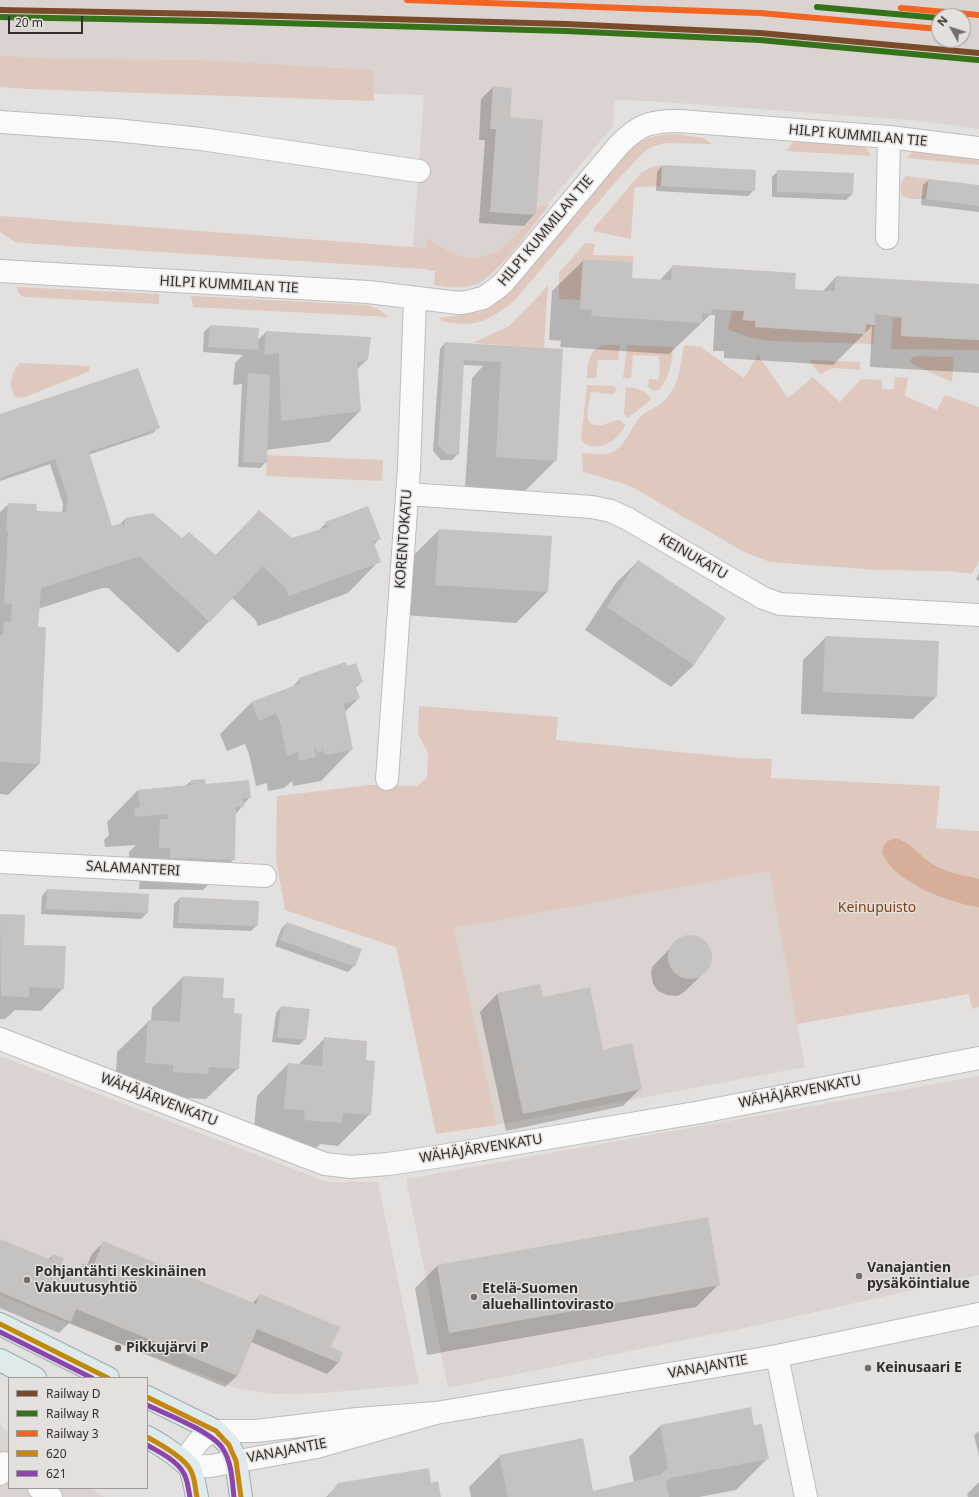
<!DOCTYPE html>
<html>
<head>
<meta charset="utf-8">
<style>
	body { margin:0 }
	#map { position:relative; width:979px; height:1497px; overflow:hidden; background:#e3e1df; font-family:"Noto Sans",sans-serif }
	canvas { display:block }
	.legend { position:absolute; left:8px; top:1377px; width:140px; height:112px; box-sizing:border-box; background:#e4e0de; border:1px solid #9c9a98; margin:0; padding:5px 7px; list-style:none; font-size:12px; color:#31302f }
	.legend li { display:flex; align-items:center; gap:8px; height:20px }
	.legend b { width:20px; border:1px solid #9c9a98 }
	.north { position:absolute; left:931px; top:8px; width:40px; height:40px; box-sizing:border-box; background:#e4e0de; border:1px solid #9c9a98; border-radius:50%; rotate:309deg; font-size:11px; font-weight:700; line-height:16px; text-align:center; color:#31302f }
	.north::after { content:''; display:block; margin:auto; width:14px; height:18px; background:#6f6e6d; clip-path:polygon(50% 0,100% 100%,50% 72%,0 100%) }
	.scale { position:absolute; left:8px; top:16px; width:75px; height:18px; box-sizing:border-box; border:2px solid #31302f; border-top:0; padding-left:5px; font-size:12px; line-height:14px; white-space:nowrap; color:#31302f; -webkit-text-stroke:3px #e4e0de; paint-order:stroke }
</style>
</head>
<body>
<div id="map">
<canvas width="979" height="1497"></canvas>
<ul class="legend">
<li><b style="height:5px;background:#7a4b2a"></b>Railway D</li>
<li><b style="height:5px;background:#357219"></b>Railway R</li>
<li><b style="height:5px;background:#f26522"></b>Railway 3</li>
<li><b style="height:5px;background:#c6880c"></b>620</li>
<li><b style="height:5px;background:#8e44ad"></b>621</li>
</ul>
<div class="north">N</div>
<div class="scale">20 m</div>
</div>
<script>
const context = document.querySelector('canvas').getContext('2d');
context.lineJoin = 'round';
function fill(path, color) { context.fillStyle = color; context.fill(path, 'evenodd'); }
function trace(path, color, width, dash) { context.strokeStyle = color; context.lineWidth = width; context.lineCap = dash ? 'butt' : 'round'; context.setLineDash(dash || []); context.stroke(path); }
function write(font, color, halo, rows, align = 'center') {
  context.font = font + ' "Noto Sans",sans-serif'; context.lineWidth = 3; context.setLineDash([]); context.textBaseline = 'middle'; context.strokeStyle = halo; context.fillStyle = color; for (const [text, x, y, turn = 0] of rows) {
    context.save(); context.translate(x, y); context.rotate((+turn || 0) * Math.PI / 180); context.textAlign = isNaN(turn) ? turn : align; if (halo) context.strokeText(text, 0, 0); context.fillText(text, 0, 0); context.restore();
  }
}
fill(new Path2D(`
	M 0,0 L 979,0 L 979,129 L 922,121 L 649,101 L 614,100 L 613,126 L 501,260 L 472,274 L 426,248 L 413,247 L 424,95 L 0,84 ZM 939,16 L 963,16 L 963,40 L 939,40 Z
	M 769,870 L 805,1067 L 497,1125 L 454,928 Z
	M 0,1056 L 327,1182 L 378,1182 L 419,1384 L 325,1393 L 274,1394 L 239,1389 L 72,1325 L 0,1295 Z
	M 979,1076 L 979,1275 L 749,1327 L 448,1388 L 406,1179 Z
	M 0,1420 L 2,1427 L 9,1432 L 9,1488 L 90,1488 L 105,1497 L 0,1497 Z`), '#dad3cf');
fill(new Path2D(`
	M 0,56 L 68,59 L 193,60 L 373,70 L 374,101 L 28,89 L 0,87 Z
	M 675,134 L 703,138 L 712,144 L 664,143 L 652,147 L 643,153 L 613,185 L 514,301 C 488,322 474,328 441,321 L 440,318 L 480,312 L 489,308 L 504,296 L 622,155 C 641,139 651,135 675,134 Z
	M 795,140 L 861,146 L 867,149 L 871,156 L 786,151 Z
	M 914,150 L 979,154 L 979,165 L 907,158 Z
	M 662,165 L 661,186 L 637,187 L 634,189 L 631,239 L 593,231 L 594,228 L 641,173 L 652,167 Z
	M 906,176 L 929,179 L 926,199 C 917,199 899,201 901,188 C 901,183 902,180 906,176 Z
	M 550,204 C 536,222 497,276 477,284 C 463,289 449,288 434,285 L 435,271 L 424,269 L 37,244 L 15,242 L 0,232 L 0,216 L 426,248 L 427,238 C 438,245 450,254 463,257 C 495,264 516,235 536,215 L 537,206 Z
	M 585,243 L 595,244 L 593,255 L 634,256 L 633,262 L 583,259 L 580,300 L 559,299 L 559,273 Z
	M 548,285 L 544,348 L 473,343 L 509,326 L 534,301 Z
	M 17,287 L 159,294 L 159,304 L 25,297 C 19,295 18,292 17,287 Z
	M 191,296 L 367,305 L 378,309 L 389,317 L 193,307 Z
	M 732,310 L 744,311 L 743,320 L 755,321 L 755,327 L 865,334 L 866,324 L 875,325 L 873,344 L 771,341 L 753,338 L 728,330 Z
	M 893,318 L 902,318 L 901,336 L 979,340 L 979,350 L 891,349 Z
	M 605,345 L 620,345 L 618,360 L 598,360 L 596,378 L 587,378 C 587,364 589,347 605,345 Z
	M 627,345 L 673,347 C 672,362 670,377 659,390 L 654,391 L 648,387 L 649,379 L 658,380 L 660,372 L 659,356 L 633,355 L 631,378 L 623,378 Z
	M 684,345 L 701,347 L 744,378 L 758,355 L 788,398 L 813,377 L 840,402 L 861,379 L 882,380 L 882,389 L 894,389 L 895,377 L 908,378 L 905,396 L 937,410 L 945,395 L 979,407 L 979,561 L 972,574 L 948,571 L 879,570 L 770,562 L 744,552 L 634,488 L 622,483 L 583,472 L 582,453 C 608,455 616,457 630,432 C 633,427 636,422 640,417 C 646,411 654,409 661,404 C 679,389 680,367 684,345 Z
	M 917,356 L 954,357 L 952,382 L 914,365 L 910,361 C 911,357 914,357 917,356 Z
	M 810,360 L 860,362 L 860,370 L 833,368 L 820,374 L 811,363 Z
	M 20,363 L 89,366 L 90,371 L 25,397 L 17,398 C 7,391 11,370 20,363 Z
	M 587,385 L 614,386 L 617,390 L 615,393 L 613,394 L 591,392 C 589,404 580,429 602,425 C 607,424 612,421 617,420 L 621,421 L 625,425 C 620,441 594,455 581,440 Z
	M 626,387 C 636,388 645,389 651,399 L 645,405 L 627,418 L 624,414 Z
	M 267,455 L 383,460 L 382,481 L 266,476 Z
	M 419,706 L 558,717 L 556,740 L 740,758 L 772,759 L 771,778 L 940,786 L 936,828 L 979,831 L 979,1007 L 972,1009 L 969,994 L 797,1024 L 769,871 L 454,928 L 497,1125 L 436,1134 L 396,947 L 285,910 L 276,859 L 277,796 L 370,785 L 417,786 L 427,778 L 428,753 L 418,734 Z`), '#dfc8bd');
fill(new Path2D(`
	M 895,838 C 911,843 916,852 928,861 C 942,872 962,875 979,879 L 979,907 C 950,903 891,882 882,851 L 886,842 Z`), '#d6ae99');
fill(new Path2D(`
	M 493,87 L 509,118 L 535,214 L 524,226 L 479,223 L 485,140 L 479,140 L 481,99 Z
	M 662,166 L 754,190 L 748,196 L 656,191 L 657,172 Z
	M 778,171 L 852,194 L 846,200 L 772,197 L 772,177 Z
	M 929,180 L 979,186 L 979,212 L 921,205 L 923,185 Z
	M 584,260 L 631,279 L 659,281 L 673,266 L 794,290 L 822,292 L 836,277 L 979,285 L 979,373 L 870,367 L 872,326 L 833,365 L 724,358 L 724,351 L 713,351 L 715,315 L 710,315 L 669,354 L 560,347 L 561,341 L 549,340 L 552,291 Z
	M 210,326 L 257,341 L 266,332 L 367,360 L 356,370 L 360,411 L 329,442 L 266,450 L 266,462 L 260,468 L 238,467 L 242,384 L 233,385 L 235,363 L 243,355 L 203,352 L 204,332 Z
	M 445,343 L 502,347 L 556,460 L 525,491 L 465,488 L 472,378 L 483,366 L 463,365 L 458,454 L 452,460 L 441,460 L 433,451 L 440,349 Z
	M 0,415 L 158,427 L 153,433 L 88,455 L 111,527 L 120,524 L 125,519 L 183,540 L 215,556 L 259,511 L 292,539 L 317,532 L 326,523 L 380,538 L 373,546 L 379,561 L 348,593 L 258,626 L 255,619 L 232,598 L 178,653 L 108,588 L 102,588 L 38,609 L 36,628 L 39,764 L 8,795 L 0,794 L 0,512 L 9,504 L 36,512 L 62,513 L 63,504 L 50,464 L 0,481 Z
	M 439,530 L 547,592 L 516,623 L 404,615 L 408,561 Z
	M 638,561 L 694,665 L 671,687 L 585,630 L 616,583 Z
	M 979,573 L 979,581 L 976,579 Z
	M 826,637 L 936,697 L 913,719 L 801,714 L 803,660 Z
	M 300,679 L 362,682 L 355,688 L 359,698 L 345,712 L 352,749 L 321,781 L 293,786 L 292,781 L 284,788 L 268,791 L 267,783 L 256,786 L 249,754 L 245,744 L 227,751 L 220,734 L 251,703 L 291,688 Z
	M 191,781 L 250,797 L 235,815 L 234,859 L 203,890 L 139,889 L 140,878 L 128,879 L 129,852 L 136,845 L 105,847 L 104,840 L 109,835 L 107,822 L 138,790 L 185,786 Z
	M 47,890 L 147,913 L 141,919 L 41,914 L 42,896 Z
	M 180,898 L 257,925 L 251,931 L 173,928 L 174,904 Z
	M 0,915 L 24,916 L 23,946 L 63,988 L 41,1011 L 15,1010 L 5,1019 L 0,1019 Z
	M 287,923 L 354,966 L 348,972 L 275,946 L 281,929 Z
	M 687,936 L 695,936 L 704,941 L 710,949 L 712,958 L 707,970 L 683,993 L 677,996 L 667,995 L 658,991 L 653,984 L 651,972 L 653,966 L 680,938 Z
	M 183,977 L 222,999 L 233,1014 L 238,1068 L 206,1099 L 115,1094 L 117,1052 L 149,1021 L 151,1021 L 152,1008 Z
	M 540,985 L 543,999 L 602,1051 L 641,1088 L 623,1106 L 506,1131 L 480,1012 L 497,994 Z
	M 281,1007 L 305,1039 L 299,1045 L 272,1042 L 276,1013 Z
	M 324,1039 L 365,1061 L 370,1114 L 338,1146 L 320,1144 L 310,1154 L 253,1139 L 257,1096 L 288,1064 L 298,1065 Z
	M 0,1240 L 48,1260 L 53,1255 L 61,1264 L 77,1271 L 83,1264 L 87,1265 L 92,1254 L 104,1242 L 252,1304 L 260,1295 L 330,1348 L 339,1362 L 327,1374 L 251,1342 L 237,1376 L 225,1387 L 69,1323 L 59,1333 L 0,1308 Z
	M 437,1266 L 719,1284 L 696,1307 L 427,1355 L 415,1288 Z
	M 660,1426 L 754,1427 L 768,1458 L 736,1490 L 699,1497 L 471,1497 L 469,1487 L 500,1456 L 592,1492 L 634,1482 L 629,1457 Z
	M 979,1431 L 979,1456 L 974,1435 Z
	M 979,1482 L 979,1497 L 968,1497 L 967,1494 Z
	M 339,1484 L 431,1484 L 440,1497 L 326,1497 Z`), '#0003');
fill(new Path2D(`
	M 493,86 L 512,88 L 510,117 L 543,120 L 536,215 L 490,212 L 496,129 L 490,129 Z
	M 662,165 L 756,170 L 755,191 L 661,186 Z
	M 777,170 L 854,173 L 853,194 L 777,192 Z
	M 929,179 L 979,185 L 979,206 L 926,199 Z
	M 583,259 L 633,262 L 632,278 L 671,280 L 672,265 L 796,273 L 795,289 L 811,290 L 835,291 L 836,276 L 979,284 L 979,340 L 901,336 L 902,317 L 875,314 L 875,325 L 866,324 L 865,334 L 755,327 L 755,321 L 743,320 L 744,311 L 727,310 L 712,309 L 711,314 L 702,313 L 702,323 L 591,316 L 592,310 L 580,309 Z
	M 210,325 L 259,328 L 258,350 L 208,347 Z
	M 266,331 L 371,337 L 368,360 L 357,362 L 361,411 L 281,421 L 279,353 L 264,355 Z
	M 445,342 L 563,349 L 557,461 L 496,457 L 501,362 L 464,360 L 459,455 L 447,454 L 438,445 Z
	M 138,368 L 160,428 L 89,452 L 112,526 L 122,523 L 124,528 L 125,518 L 153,513 L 182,538 L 189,532 L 217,556 L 259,510 L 292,538 L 328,527 L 325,522 L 368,506 L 381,539 L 373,541 L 381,562 L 289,596 L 286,588 L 263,566 L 210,622 L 140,557 L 134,558 L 41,588 L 38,627 L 46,627 L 40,764 L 0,762 L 0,635 L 3,635 L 4,621 L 11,622 L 12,604 L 4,603 L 8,532 L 6,530 L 8,503 L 36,504 L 37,511 L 66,512 L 68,498 L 55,459 L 0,478 L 0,414 Z
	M 248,373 L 270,375 L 267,463 L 243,462 Z
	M 439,529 L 552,536 L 548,592 L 435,585 Z
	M 638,560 L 726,618 L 694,665 L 607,607 Z
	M 825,636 L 939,641 L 937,697 L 823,692 Z
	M 345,662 L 348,666 L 356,663 L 363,682 L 355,685 L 360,698 L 344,704 L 353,750 L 324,755 L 322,747 L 321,747 L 322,752 L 317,753 L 316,748 L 314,748 L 316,757 L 299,761 L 298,752 L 287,756 L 280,722 L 276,713 L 259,721 L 251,702 L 301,683 L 299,678 Z
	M 205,779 L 206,784 L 249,780 L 251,798 L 243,798 L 244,807 L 236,807 L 235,860 L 170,858 L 170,848 L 159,848 L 160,819 L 168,819 L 167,814 L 135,817 L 134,808 L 140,807 L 138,790 L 191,785 L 191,780 Z
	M 47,889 L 149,894 L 148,913 L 46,909 Z
	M 180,897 L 259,901 L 258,926 L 178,923 Z
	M 0,914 L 25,915 L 24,945 L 66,946 L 64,989 L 29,987 L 29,997 L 1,996 Z
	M 287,922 L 362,949 L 355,967 L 280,940 Z
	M668 957a22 22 0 1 1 44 0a22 22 0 1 1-44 0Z
	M 183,976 L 224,978 L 223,998 L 235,998 L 234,1013 L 242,1014 L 239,1069 L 209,1067 L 208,1074 L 173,1072 L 173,1065 L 145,1063 L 148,1020 L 180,1022 Z
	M 540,984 L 543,997 L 590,987 L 603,1050 L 632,1043 L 642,1089 L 523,1114 L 497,993 Z
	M 281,1006 L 310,1009 L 306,1040 L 277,1037 Z
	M 324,1037 L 367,1041 L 366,1060 L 375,1061 L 371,1115 L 343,1113 L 342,1123 L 304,1120 L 305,1110 L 284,1109 L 288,1063 L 322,1066 Z
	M 708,1217 L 720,1285 L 449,1333 L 437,1265 Z
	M 0,1239 L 51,1260 L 53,1254 L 64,1258 L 62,1264 L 80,1271 L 83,1263 L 93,1267 L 103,1241 L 256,1304 L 260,1294 L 340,1327 L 331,1347 L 343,1352 L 339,1363 L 257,1329 L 238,1376 L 76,1309 L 71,1322 L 0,1292 Z
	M 751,1407 L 754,1425 L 762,1424 L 769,1459 L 670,1478 L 666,1482 L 669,1497 L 508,1497 L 499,1455 L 583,1438 L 593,1491 L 660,1475 L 668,1468 L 660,1425 Z
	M 429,1468 L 431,1483 L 438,1481 L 441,1497 L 328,1497 L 338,1483 Z`), '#c5c3c2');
const minor = new Path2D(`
	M 0,122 L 115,130 L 201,139 L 419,171
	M 887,238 L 889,137
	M 0,271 L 368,292 L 459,303 L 467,302 L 483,298 L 496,289 L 504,282 L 618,146 C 638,125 649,121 679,121 L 889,137 L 979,148
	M 408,494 L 592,507 L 611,511 L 628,519 L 763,598 L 780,604 L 979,615
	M 387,779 L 409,468 L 415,299
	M 0,862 L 265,876
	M 0,1039 L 325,1164 L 351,1167 L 388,1164 L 442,1156 L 701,1112 L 979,1058
	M 777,1356 L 806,1497
	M 436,1413 L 357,1419 L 256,1431 L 216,1431 L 206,1435 L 199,1441 L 192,1450 L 189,1467 L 210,1466 L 317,1447 L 436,1413 L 777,1356 L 979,1314
	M 0,1474 L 4,1463 L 9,1467
	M 39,1488 L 51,1497`);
const major = new Path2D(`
	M 0,1324 L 108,1378
	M 0,1360 L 35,1378
	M 147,1397 L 216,1431 L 229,1445 L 236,1461 L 241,1497
	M 147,1437 C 157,1442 185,1460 190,1469 C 194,1478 195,1487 197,1497`);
trace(minor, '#bebcbb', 24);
trace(major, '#99aeaf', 24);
trace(minor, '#fbfafa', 22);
trace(major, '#deeaec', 22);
trace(new Path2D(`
	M 0,1324 L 108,1378
	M 147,1397 L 216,1431 L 229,1445 L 236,1461 L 241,1497
	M 147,1437 C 160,1444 183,1457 190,1469 C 195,1477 195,1488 197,1497`), '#c6880c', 5);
trace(new Path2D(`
	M 0,1332 L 92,1378
	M 147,1405 C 166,1414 213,1432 223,1449 C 232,1463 232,1481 234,1497
	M 147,1445 C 159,1452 176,1460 183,1472 C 188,1479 188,1489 190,1497`), '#8e44ad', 5);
trace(new Path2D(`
	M 0,10 L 209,14 L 566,24 L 760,33 L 979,53`), '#7a4b2a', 6);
trace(new Path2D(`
	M 817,7 L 939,18
	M 0,17 L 209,21 L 566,31 L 760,40 L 978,60`), '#357219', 6);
trace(new Path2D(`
	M 407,0 L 760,13 L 939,29
	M 901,8 L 979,15`), '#f26522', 6);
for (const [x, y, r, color] of [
	[859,1276,4,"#6f6e6d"],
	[27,1280,4,"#6f6e6d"],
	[474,1297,4,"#6f6e6d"],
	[118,1348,4,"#6f6e6d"],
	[868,1368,4,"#6f6e6d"]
]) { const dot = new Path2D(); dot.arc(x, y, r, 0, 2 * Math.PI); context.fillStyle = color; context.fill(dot); trace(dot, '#e4e0de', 1.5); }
write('14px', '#31302f', '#e4e0de', [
	["HILPI KUMMILAN TIE",858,136,5],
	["HILPI KUMMILAN TIE",546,231,-50],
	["HILPI KUMMILAN TIE",229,285,3],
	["KORENTOKATU",404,539,-86],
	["KEINUKATU",693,557,30],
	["SALAMANTERI",133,869,3],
	["WÄHÄJÄRVENKATU",800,1092,-11],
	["WÄHÄJÄRVENKATU",159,1100,21],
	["WÄHÄJÄRVENKATU",481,1149,-9],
	["VANAJANTIE",708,1367,-10],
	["VANAJANTIE",287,1451,-11]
]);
write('14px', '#823d12', '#e4e0de', [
	["Keinupuisto",877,908]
]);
write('bold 14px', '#31302f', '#e4e0de', [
	["Vanajantien",867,1268],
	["pysäköintialue",867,1284],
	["Pohjantähti Keskinäinen",35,1272],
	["Vakuutusyhtiö",35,1288],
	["Etelä-Suomen",482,1289],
	["aluehallintovirasto",482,1305],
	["Pikkujärvi P",126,1348],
	["Keinusaari E",876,1368]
], 'left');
</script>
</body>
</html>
